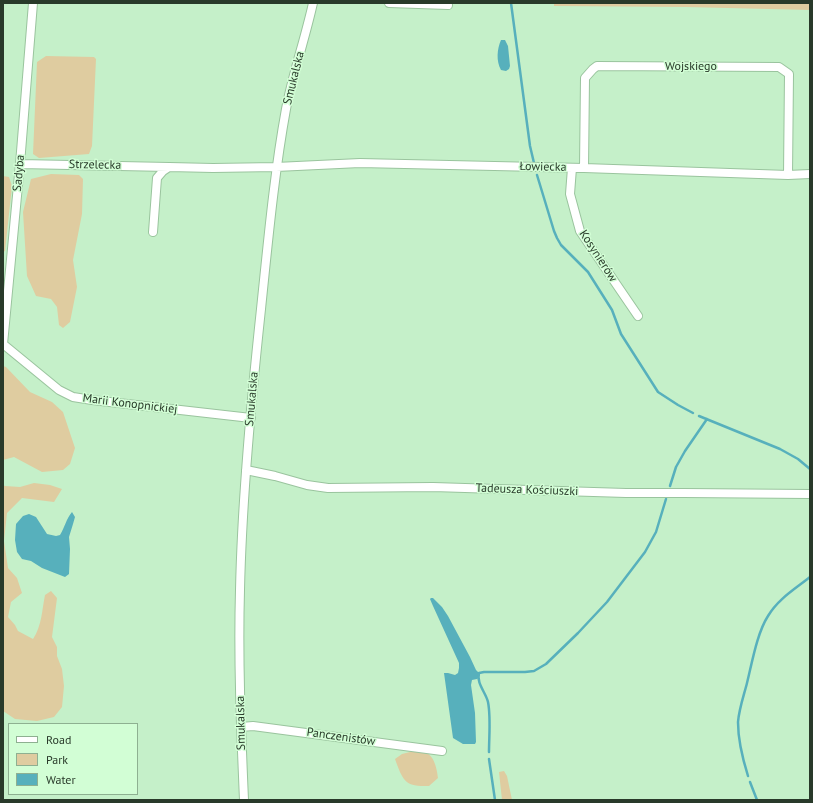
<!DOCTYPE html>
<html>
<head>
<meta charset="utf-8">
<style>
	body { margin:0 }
	#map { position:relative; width:813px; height:803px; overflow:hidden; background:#c5f0c9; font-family:"PT Sans",sans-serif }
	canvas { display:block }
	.frame { position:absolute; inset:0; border:4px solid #293a2a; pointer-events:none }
	.legend { position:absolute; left:8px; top:723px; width:130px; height:72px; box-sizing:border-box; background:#d2fed5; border:1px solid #8eb091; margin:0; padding:5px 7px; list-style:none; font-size:12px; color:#293a2a }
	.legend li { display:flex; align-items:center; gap:8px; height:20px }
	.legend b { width:20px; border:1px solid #8eb091 }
</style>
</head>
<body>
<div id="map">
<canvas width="813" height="803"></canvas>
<div class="frame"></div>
<ul class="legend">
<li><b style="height:5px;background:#fff"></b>Road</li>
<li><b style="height:11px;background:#dfcca0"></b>Park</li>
<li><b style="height:11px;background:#57b0bc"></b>Water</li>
</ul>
</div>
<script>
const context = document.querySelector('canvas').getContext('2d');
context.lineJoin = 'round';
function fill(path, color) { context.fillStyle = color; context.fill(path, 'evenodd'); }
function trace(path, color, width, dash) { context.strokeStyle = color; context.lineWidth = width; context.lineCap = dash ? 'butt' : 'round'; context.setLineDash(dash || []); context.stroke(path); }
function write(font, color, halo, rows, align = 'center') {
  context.font = font + ' "PT Sans",sans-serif'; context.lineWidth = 3; context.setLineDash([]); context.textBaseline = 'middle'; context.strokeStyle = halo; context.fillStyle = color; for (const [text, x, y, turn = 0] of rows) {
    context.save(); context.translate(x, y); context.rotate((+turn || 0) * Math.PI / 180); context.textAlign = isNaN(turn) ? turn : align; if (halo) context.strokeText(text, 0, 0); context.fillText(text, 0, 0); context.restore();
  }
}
fill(new Path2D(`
	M 554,3 L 810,3 L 810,10 L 686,7 L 554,6 Z
	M 46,56 L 94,57 L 96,59 L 92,146 L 89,154 L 39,158 L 33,154 L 37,62 Z
	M 51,174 L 79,175 L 83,179 L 82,214 L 73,260 L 77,287 L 70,322 L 63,328 L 59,325 L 57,307 L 51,299 L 36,296 L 27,276 L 23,212 L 31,179 Z
	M 3,176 L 9,177 L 12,186 L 5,251 L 3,252 Z
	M 3,366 L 6,367 L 30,392 L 52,402 L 63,412 L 75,448 L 70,464 L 63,470 L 42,472 L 14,457 L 3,460 Z
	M 34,483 L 50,485 L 62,489 L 54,502 L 22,498 L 7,513 L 4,541 L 8,568 L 17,578 L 22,593 L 11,602 L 8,617 L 15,625 L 18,631 L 33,639 C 42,626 42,609 45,595 L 51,591 L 57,598 L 52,637 L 57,647 L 57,656 L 62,669 L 64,686 L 62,707 L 54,717 L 37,721 L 15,719 L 3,711 L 3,485 L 5,486 L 20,487 Z
	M 410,752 C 415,752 419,751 423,752 C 434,753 437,769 438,778 L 429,786 C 405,787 403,781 395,759 L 402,754 Z
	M 504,771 L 507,776 L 512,800 L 502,800 L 499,772 Z`), '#dfcca0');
fill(new Path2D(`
	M 501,40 L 505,40 L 508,46 L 510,66 L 509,69 L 506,71 L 501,70 C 496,61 497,49 501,40 Z
	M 72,512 L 75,517 L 73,524 L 69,537 L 70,549 L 69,574 L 65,577 L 42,568 L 31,561 L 22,559 L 17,552 L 15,540 L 16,524 L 23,516 L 29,514 L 36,517 L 47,534 L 56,536 L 60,535 C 65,527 66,519 72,512 Z
	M 431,598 L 433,598 L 442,607 L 448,616 L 470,657 L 476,670 L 480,674 L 479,677 L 477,679 L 472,680 L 471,685 L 475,713 L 476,742 L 475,744 L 463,744 L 453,738 L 444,673 L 448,673 L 455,675 L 458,673 L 459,668 L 459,663 L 433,606 L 430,599 Z`), '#57b0bc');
trace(new Path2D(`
	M 511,3 L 530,146 L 534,163
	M 537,175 L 554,231 L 557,238 L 561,245 L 588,272 L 612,310 L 621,334 L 658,392 L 678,405 L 693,413
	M 699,416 L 780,449 L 798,459 L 810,469
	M 670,486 L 676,467 L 685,451 L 707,419
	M 489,752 C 489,737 491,717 488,702 C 486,693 476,683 479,673 L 484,672 L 525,672 L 534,671 L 546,664 L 578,633 L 607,602 L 645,552 L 656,532 L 666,499
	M 489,759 L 495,800
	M 748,776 C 743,760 738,738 738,722 C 739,709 744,695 747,683 C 752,663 757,633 768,616 C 778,599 795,589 810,577
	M 750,782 L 757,800`), '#57b0bc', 2.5);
const street = new Path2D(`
	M 389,3 L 448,5
	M 20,164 L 169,167
	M 572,168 L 570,194 L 580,231 L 638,316
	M 584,168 L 585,78 L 593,69 L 597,66 L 779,67 L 789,74 L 788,175
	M 153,232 L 157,178 L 163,171 L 169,167 L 213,168 L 276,167 L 360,163 L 584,168 L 788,175 L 810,174
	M 3,344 L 20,164 L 33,3
	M 3,344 L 59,390 L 73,397 L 92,400 L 251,418
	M 246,470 L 275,476 L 307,485 L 328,488 L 433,487 L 561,491 L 626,493 L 684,493 L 810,494
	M 241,727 L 253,726 L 442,751
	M 244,800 C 241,730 238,660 240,590 C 242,496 251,402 261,309 C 268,242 274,175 286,109 C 293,73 305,39 313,3`);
trace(street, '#9ac49e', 10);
trace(street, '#fff', 8);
write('12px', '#293a2a', '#d2fed5', [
	["Wojskiego",691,67],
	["Smukalska",294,78,-76],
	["Strzelecka",95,165,1],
	["Łowiecka",543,167,1],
	["Sadyba",19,173,-85],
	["Kosynierów",598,256,57],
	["Smukalska",252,399,-85],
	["Marii Konopnickiej",130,404,7],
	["Tadeusza Kościuszki",527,490,2],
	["Smukalska",241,723,-91],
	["Panczenistów",341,737,8]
]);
</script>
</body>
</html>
